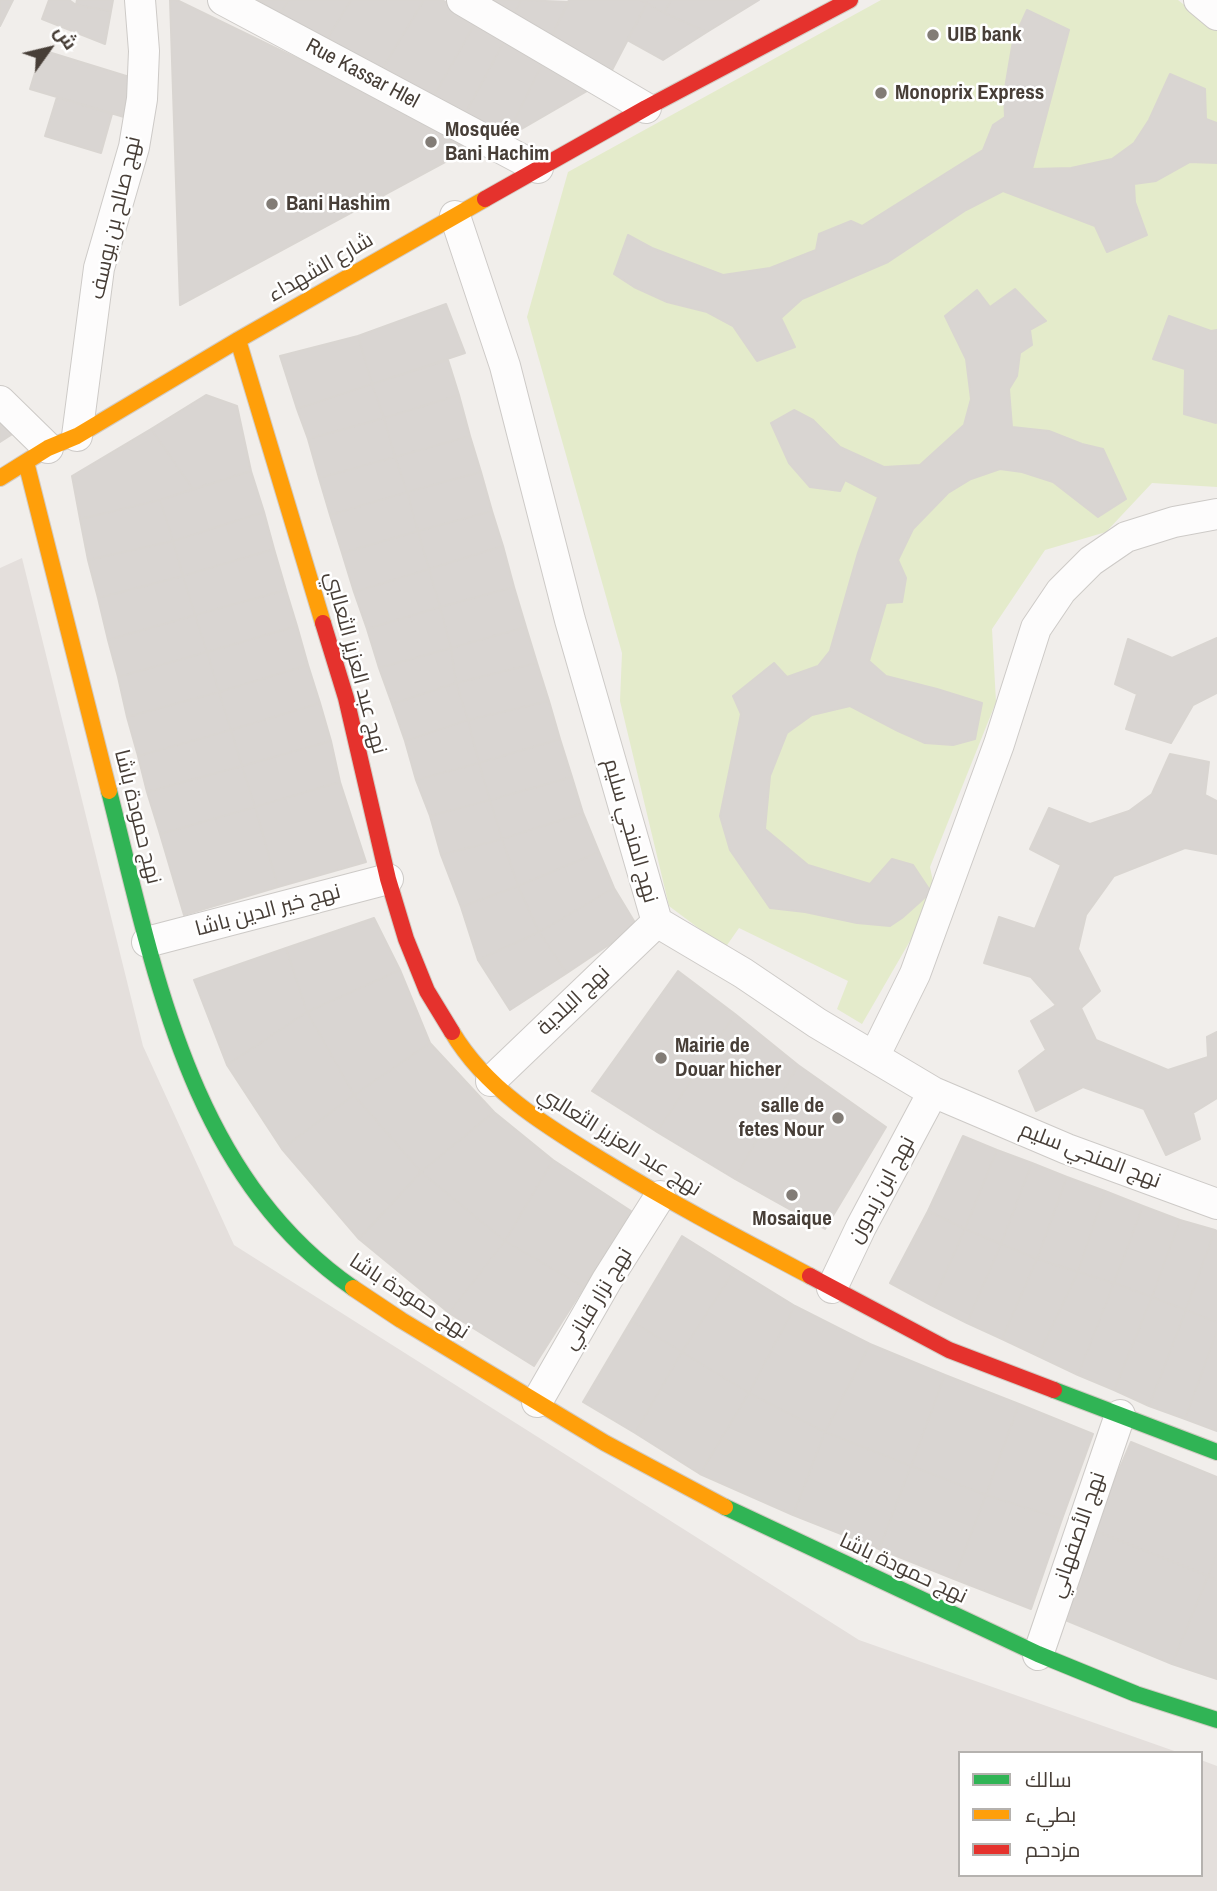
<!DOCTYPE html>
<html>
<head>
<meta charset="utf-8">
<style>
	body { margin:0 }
	#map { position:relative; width:1217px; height:1891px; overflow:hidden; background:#f1eeeb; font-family:"Archivo Narrow",Cairo,sans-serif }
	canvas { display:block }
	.legend { position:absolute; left:958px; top:1751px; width:245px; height:126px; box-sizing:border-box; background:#fff; border:2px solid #b5b2af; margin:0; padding:9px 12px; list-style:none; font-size:21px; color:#473e37 }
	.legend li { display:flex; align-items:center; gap:14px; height:35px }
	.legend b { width:35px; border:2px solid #b5b2af }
	.north { position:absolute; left:14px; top:14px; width:70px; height:70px; -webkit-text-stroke:5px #fff; paint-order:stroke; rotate:56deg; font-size:19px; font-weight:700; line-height:28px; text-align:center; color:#473e37 }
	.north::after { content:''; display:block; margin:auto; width:24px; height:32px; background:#473e37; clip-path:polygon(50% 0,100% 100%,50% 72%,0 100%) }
</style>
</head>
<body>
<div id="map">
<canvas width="1217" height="1891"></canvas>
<ul class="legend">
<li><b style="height:9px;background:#30b455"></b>سالك</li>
<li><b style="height:9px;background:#ff9f0a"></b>بطيء</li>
<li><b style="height:9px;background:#e5322d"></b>مزدحم</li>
</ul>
<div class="north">ش</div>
</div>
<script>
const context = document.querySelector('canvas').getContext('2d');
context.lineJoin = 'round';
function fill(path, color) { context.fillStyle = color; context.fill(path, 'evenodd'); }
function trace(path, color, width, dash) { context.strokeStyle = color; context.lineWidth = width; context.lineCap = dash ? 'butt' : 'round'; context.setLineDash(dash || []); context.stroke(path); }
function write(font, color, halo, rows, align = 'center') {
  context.font = font + ' "Archivo Narrow",Cairo,sans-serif'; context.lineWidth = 5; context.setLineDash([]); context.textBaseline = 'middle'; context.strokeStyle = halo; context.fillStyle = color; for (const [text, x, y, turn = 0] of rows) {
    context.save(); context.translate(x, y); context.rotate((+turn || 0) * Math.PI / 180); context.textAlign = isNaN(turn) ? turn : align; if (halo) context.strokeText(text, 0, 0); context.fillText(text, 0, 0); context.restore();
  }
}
fill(new Path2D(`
	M 22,558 L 143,1046 L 234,1245 L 859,1640 L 1180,1753 L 960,1753 L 960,1875 L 1201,1875 L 1201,1760 L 1217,1766 L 1217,1891 L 0,1891 L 0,568 Z`), '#e4dfdc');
fill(new Path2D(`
	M 881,0 L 1178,0 L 1217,31 L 1217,487 L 1152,483 L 1106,532 L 1045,550 L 992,629 L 996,702 L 930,867 L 936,896 L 862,1024 L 837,1009 L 848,981 L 739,928 L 725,948 L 669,906 L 620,701 L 622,653 L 527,317 L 568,172 Z`), '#e4ebcb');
const building = new Path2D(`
	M 0,0 L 13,0 L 0,26 Z
	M 49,0 L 69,0 L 76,5 L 111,11 L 105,44 L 42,19 Z
	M 77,0 L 113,0 L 111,11 L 76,5 Z
	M 170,0 L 177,0 L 325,72 L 471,148 L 180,305 Z
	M 258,0 L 289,0 L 280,14 Z
	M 289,0 L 351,0 L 326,41 L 280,14 Z
	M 351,0 L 424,0 L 380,73 L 326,41 Z
	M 424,0 L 442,0 L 477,20 L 431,101 L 380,73 Z
	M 474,0 L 521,0 L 511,20 Z
	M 521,0 L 569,2 L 549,41 L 511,20 Z
	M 569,0 L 641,0 L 647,3 L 611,72 L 549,41 Z
	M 641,0 L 671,0 L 664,13 Z
	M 671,0 L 759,0 L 707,32 L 664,13 Z
	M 647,3 L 664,13 L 707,32 L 663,60 L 627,40 Z
	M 1027,10 L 1069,30 L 1032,169 L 1071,168 L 1112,159 L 1134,143 L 1149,120 L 1170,74 L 1205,89 L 1206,119 L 1217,123 L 1217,163 L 1190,162 L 1156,181 L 1134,184 L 1135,202 L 1147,235 L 1107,252 L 1095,226 L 1003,191 L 966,210 L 888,262 L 802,299 L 781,318 L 795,347 L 757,361 L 733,326 L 707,312 L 667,302 L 634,287 L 614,274 L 628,235 L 652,248 L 723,275 L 770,268 L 816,250 L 819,234 L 851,221 L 862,226 L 983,150 L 993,125 L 1005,117 L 1004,94 L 1013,41 Z
	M 477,20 L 506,38 L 463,118 L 431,101 Z
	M 506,38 L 545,58 L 506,138 L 463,118 Z
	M 42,50 L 136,79 L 124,117 L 30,89 Z
	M 545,58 L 594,87 L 506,138 Z
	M 57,97 L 112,114 L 101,153 L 45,136 Z
	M 1015,289 L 1046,321 L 1030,330 L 1032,345 L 1020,353 L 1017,376 L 1009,389 L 1012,427 L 1049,431 L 1082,444 L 1103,449 L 1126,499 L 1098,517 L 1053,482 L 1022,472 L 1000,469 L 971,479 L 948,493 L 913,529 L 898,560 L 906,578 L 902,602 L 886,603 L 869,661 L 886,676 L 937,689 L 982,703 L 975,739 L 953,745 L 925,743 L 898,731 L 850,706 L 812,715 L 787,733 L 770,776 L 765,829 L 808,865 L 870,884 L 892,859 L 913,865 L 931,892 L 902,918 L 890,926 L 857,923 L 805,912 L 770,908 L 730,850 L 720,816 L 741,714 L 733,696 L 774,663 L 787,677 L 818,666 L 830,651 L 858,553 L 878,497 L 845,480 L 840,491 L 810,487 L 789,463 L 771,423 L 794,410 L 813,420 L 840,447 L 884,467 L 920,465 L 964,425 L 971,399 L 966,359 L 945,316 L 977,290 L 990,307 Z
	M 446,304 L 465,353 L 372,384 L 358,336 Z
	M 1169,316 L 1211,331 L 1217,330 L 1216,423 L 1184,414 L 1185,369 L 1153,359 Z
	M 358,336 L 372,384 L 297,409 L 280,356 Z
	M 448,360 L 459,395 L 384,418 L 372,384 Z
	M 372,384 L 384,418 L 308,439 L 297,409 Z
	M 206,395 L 237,406 L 251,471 L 193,489 L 151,429 Z
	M 459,395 L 470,436 L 395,457 L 384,418 Z
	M 0,415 L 14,433 L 0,442 Z
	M 384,418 L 395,457 L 319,478 L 308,439 Z
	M 151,429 L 193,489 L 160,500 L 80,519 L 72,476 Z
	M 470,436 L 481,472 L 407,492 L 395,457 Z
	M 395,457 L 407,492 L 330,515 L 319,478 Z
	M 251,471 L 264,512 L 173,541 L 160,500 Z
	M 481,472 L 492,511 L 418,531 L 407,492 Z
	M 407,492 L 418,531 L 342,553 L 330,515 Z
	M 160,500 L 173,541 L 88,560 L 80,519 Z
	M 492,511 L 503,546 L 429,569 L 418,531 Z
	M 264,512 L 274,549 L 183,576 L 173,541 Z
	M 418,531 L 429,569 L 354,592 L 342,553 Z
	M 173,541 L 183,576 L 98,598 L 88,560 Z
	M 503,546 L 514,587 L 440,607 L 429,569 Z
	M 274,549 L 286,590 L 195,615 L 183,576 Z
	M 429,569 L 440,607 L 367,629 L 354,592 Z
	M 183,576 L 195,615 L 108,640 L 98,598 Z
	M 514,587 L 526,627 L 451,648 L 440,607 Z
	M 286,590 L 297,626 L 207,652 L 195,615 Z
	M 440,607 L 451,648 L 379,668 L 367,629 Z
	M 195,615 L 207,652 L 118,677 L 108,640 Z
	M 297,626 L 308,665 L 219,692 L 207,652 Z
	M 526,627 L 537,663 L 456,683 L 451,648 Z
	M 1217,638 L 1217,693 L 1193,705 L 1171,743 L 1126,729 L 1137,694 L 1115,684 L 1128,639 L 1172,658 Z
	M 451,648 L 456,683 L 392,704 L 379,668 Z
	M 207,652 L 219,692 L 127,717 L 118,677 Z
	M 537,663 L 549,701 L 468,720 L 456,683 Z
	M 308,665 L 320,703 L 231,730 L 219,692 Z
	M 456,683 L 468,720 L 405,741 L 392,704 Z
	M 219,692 L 231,730 L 138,756 L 127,717 Z
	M 549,701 L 560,739 L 479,763 L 468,720 Z
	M 320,703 L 331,741 L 242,766 L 231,730 Z
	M 468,720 L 479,763 L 416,780 L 405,741 Z
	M 231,730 L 242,766 L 147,792 L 138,756 Z
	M 560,739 L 572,777 L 490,800 L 479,763 Z
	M 331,741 L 340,782 L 255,807 L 242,766 Z
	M 1170,754 L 1209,762 L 1205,795 L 1217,801 L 1217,854 L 1185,848 L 1114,876 L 1086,915 L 1078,949 L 1100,991 L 1081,1008 L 1096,1040 L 1168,1070 L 1208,1057 L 1207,1037 L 1217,1032 L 1217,1098 L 1193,1113 L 1200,1139 L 1166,1155 L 1144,1109 L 1083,1087 L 1036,1111 L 1019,1071 L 1046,1050 L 1031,1021 L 1056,1005 L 1031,977 L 984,963 L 999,917 L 1035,929 L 1061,865 L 1030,849 L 1049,808 L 1090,824 L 1129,811 L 1152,794 Z
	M 479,763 L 490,800 L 430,816 L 416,780 Z
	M 242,766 L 255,807 L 160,834 L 147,792 Z
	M 572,777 L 583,813 L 502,839 L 490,800 Z
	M 340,782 L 366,862 L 278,887 L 255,807 Z
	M 490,800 L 502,839 L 441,855 L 430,816 Z
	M 255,807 L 278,887 L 184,915 L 160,834 Z
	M 583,813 L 599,852 L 518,886 L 502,839 Z
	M 502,839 L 518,886 L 461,907 L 441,855 Z
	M 599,852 L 614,888 L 539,932 L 518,886 Z
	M 518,886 L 539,932 L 478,960 L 461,907 Z
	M 614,888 L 637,926 L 567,973 L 539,932 Z
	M 374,918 L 400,970 L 307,1012 L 286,948 Z
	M 539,932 L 567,973 L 510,1010 L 478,960 Z
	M 286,948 L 307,1012 L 227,1065 L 194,980 Z
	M 400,970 L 430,1043 L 354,1095 L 307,1012 Z
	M 678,971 L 735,1014 L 657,1132 L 592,1091 Z
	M 307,1012 L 354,1095 L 282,1149 L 227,1065 Z
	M 735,1014 L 798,1065 L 735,1179 L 657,1132 Z
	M 430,1043 L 494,1112 L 421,1172 L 354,1095 Z
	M 798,1065 L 886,1127 L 825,1229 L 735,1179 Z
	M 354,1095 L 421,1172 L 359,1239 L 282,1149 Z
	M 494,1112 L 553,1160 L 505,1241 L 421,1172 Z
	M 963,1136 L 997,1150 L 965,1229 L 928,1211 Z
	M 997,1150 L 1032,1163 L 1001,1244 L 965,1229 Z
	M 553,1160 L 631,1211 L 584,1287 L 505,1241 Z
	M 1032,1163 L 1067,1177 L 1037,1259 L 1001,1244 Z
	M 421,1172 L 505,1241 L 449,1313 L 359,1239 Z
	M 1067,1177 L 1105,1191 L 1078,1272 L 1037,1259 Z
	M 1105,1191 L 1143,1206 L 1114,1283 L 1078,1272 Z
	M 1143,1206 L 1180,1220 L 1152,1297 L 1114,1283 Z
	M 928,1211 L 965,1229 L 931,1305 L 890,1283 Z
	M 1180,1220 L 1215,1230 L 1186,1310 L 1152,1297 Z
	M 965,1229 L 1001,1244 L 967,1323 L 931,1305 Z
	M 1215,1230 L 1217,1231 L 1217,1322 L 1186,1310 Z
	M 682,1236 L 735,1269 L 682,1352 L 631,1321 Z
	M 505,1241 L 584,1287 L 534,1366 L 449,1313 Z
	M 1001,1244 L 1037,1259 L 1002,1339 L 967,1323 Z
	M 1037,1259 L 1078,1272 L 1038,1356 L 1002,1339 Z
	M 735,1269 L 795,1306 L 749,1393 L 682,1352 Z
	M 1078,1272 L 1114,1283 L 1078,1375 L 1038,1356 Z
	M 1114,1283 L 1152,1297 L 1114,1390 L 1078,1375 Z
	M 1152,1297 L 1186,1310 L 1149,1406 L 1114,1390 Z
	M 795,1306 L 870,1344 L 825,1432 L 749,1393 Z
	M 1186,1310 L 1217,1322 L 1217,1331 L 1185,1419 L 1149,1406 Z
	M 631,1321 L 682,1352 L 635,1433 L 583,1402 Z
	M 1217,1331 L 1217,1431 L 1185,1419 Z
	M 870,1344 L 945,1375 L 911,1466 L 825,1432 Z
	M 682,1352 L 749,1393 L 700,1474 L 635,1433 Z
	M 945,1375 L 1019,1404 L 986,1495 L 911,1466 Z
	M 749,1393 L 825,1432 L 793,1515 L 700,1474 Z
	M 1019,1404 L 1093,1434 L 1062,1519 L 986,1495 Z
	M 825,1432 L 911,1466 L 879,1549 L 793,1515 Z
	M 1131,1442 L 1217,1477 L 1217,1553 L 1208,1576 L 1093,1530 Z
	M 911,1466 L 986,1495 L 954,1579 L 879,1549 Z
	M 986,1495 L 1062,1519 L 1031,1609 L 954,1579 Z
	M 1093,1530 L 1208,1576 L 1172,1664 L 1058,1617 Z
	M 1217,1553 L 1217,1580 L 1208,1576 Z
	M 1208,1576 L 1217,1580 L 1217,1679 L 1172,1664 Z`);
fill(building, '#d9d5d2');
trace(building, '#d9d5d1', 2);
const street = new Path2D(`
	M 223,0 L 538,168
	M 462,0 L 646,108
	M 1199,0 L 1217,15
	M 455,216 L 505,366 L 570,620 L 657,922 L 743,973 L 817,1023 L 933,1092 L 1067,1149 L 1217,1204
	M 0,401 L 48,448
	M 77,436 L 99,268 L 134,147 L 142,99 L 144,51 L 140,0
	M 147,942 L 388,879
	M 874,1057 L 915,974 L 999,744 L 1036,628 L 1061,591 L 1091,561 L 1126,537 L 1174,522 L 1217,514
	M 491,1081 L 657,922
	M 832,1288 L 861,1227 L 933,1092
	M 537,1402 L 607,1280 L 660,1196
	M 1038,1655 L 1120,1415`);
const fast = new Path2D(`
	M 109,791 C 155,972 189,1174 353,1288
	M 1054,1390 L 1217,1452
	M 725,1507 L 1038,1654 L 1136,1694 L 1217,1720`);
const slow = new Path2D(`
	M 238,340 L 323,623
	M 26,462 L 109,791
	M 0,478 L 48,448 L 77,436 L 238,340 L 485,199
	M 452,1032 C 487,1091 548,1127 605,1162 C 671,1203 740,1239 810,1276
	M 353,1288 L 401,1320 L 605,1443 L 725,1507`);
const jam = new Path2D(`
	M 485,199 L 646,108 L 850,0
	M 323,623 L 346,698 L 388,879 L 406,939 L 427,991 L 452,1032
	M 810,1276 L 949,1350 L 1054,1390`);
trace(street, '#cdcac7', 32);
trace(fast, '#d2cbc3', 18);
trace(slow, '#d2cbc3', 18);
trace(jam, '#d2cbc3', 18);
trace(street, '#fdfcfc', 30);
trace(fast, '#30b455', 16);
trace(slow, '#ff9f0a', 16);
trace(jam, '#e5322d', 16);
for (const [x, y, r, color] of [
	[933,35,7,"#827c76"],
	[881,93,7,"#827c76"],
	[431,142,7,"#827c76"],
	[272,204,7,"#827c76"],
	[661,1058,7,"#827c76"],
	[838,1118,7,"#827c76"],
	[792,1195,7,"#827c76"]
]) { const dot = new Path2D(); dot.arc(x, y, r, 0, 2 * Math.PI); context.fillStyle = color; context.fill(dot); trace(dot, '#fff', 2.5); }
write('bold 21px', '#473e37', '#fff', [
	["UIB bank",947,35],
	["Monoprix Express",895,93],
	["Mosquée",445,130],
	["Bani Hachim",445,154],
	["Bani Hashim",286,204],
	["Mairie de",675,1046],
	["Douar hicher",675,1070],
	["salle de",824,1106,"right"],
	["fetes Nour",824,1130,"right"],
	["Mosaique",792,1219,"center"]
], 'left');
write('21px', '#473e37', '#fff', [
	["Rue Kassar Hlel",362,74,28],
	["نهج صالح بن يوسف",116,218,-77],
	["شارع الشهداء",321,268,-30],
	["نهج عبد العزيز الثعالبي",355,663,75],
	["نهج حمودة باشا",137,817,76],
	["نهج المنجي سليم",630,831,74],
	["نهج خير الدين باشا",268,911,-15],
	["نهج البلدية",574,1001,-43],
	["نهج عبد العزيز الثعالبي",619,1142,32],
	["نهج المنجي سليم",1090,1156,21],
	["نهج ابن زيدون",882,1190,-62],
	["نهج حمودة باشا",409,1297,33],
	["نهج نزار قباني",598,1299,-59],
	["نهج الأصفهاني",1078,1535,-71],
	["نهج حمودة باشا",903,1569,25]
]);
</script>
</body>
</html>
